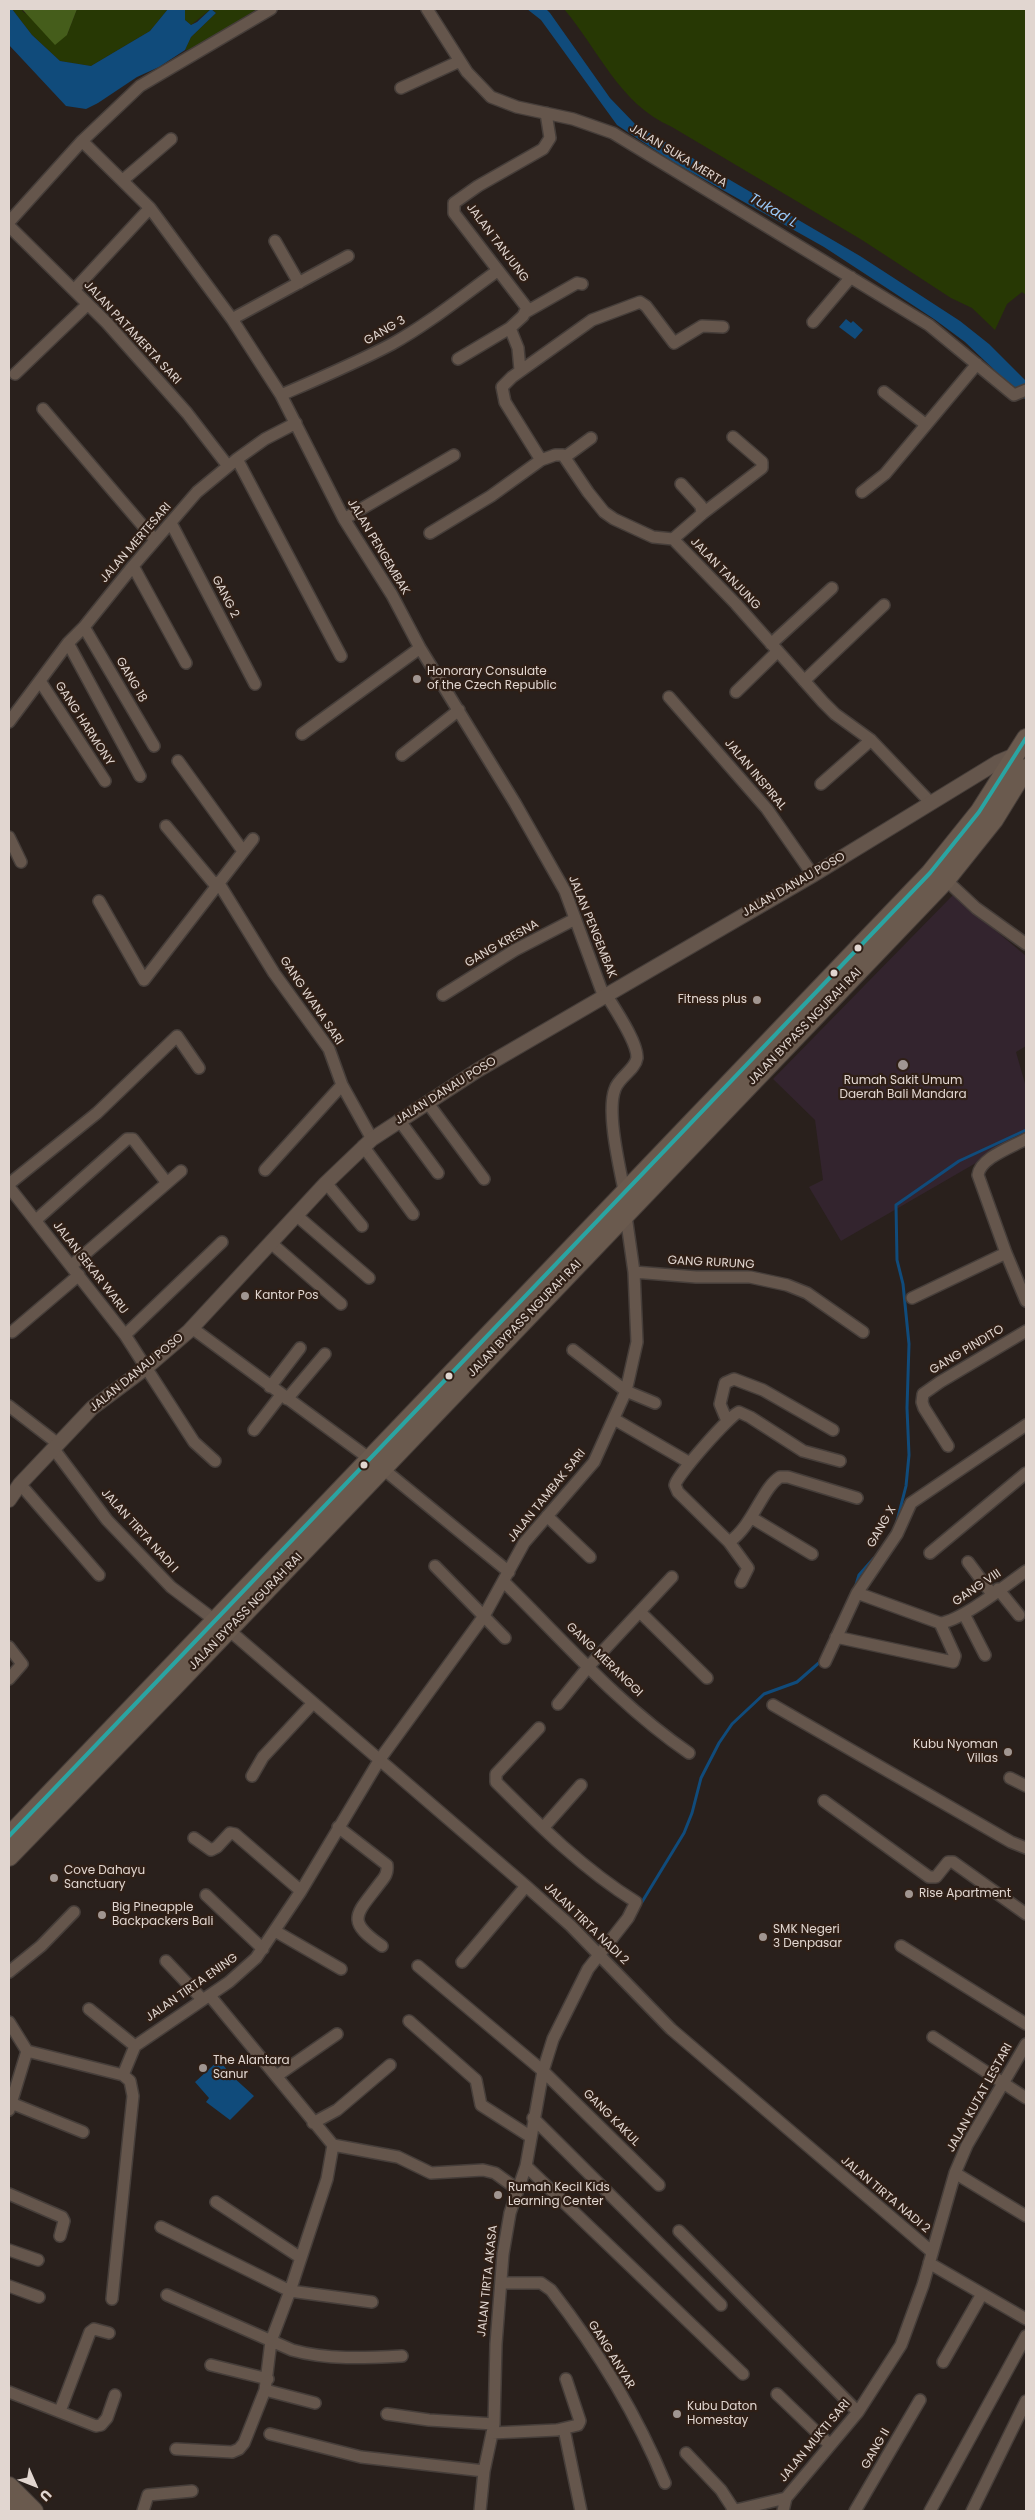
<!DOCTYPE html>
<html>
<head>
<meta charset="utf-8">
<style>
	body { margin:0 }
	#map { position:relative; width:1035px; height:2520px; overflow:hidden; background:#29201c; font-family:Poppins,sans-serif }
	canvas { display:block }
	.frame { position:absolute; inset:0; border:10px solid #e1d6d0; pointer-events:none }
	.north { position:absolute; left:10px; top:2460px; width:50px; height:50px; -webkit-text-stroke:4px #2f1f16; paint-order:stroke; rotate:134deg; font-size:14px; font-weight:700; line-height:20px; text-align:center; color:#e1d6d0 }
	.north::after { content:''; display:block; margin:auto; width:18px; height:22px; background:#e1d6d0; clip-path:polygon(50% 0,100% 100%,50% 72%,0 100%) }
</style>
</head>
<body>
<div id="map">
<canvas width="1035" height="2520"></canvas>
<div class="frame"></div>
<div class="north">U</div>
</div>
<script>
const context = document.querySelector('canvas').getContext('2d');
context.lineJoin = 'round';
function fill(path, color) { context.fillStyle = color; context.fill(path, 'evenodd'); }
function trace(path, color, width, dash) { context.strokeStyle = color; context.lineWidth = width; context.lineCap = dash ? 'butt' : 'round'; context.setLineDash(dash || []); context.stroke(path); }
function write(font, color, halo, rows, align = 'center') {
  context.font = font + ' Poppins,sans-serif'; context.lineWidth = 4.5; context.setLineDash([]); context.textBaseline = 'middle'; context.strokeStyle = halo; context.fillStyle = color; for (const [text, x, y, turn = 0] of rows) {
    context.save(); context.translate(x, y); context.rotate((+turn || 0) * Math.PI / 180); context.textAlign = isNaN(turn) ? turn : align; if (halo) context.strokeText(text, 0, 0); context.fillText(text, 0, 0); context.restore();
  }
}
fill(new Path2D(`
	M 953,895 L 1026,956 L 1026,1046 L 1016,1052 L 1026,1087 L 1026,1134 L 841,1241 L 809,1187 L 823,1180 L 815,1120 L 773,1079 Z`), '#33242e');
fill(new Path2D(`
	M 12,9 L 22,9 L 23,12 L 67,35 L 77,9 L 168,9 L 150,31 L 91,66 L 60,61 L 32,35 Z
	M 185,9 L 211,9 L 191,25 L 185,20 Z
	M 212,9 L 257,9 L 194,49 L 185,50 L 191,37 L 216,13 Z
	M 564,9 L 1026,9 L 1026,295 L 1022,292 L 1007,304 L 995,330 L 972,308 L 951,298 L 862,240 L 672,127 C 619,104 599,50 564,9 Z`), '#273804');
fill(new Path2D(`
	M 22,9 L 77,9 L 67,35 L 55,45 Z`), '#455d1b');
fill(new Path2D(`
	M 9,9 L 12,9 L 32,35 L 60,61 L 91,66 L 150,31 L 168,9 L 185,9 L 185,20 L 191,25 L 197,22 L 211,9 L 216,13 L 191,37 L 185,50 L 159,67 L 137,77 L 98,103 L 86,109 L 66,106 L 9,45 Z
	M 527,9 L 546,9 L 550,13 L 610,98 L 636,125 L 860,256 L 960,321 L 989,344 L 1026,381 L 1026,400 L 965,342 L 934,319 L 824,247 L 673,162 L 617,125 L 541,20 Z
	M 846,319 L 851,323 L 853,321 L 863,330 L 855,339 L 839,327 Z
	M 219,2060 L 232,2076 L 254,2096 L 230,2120 L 206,2102 L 209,2098 L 195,2082 Z`), '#104b7b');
trace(new Path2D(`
	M 897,1521 L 906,1486 L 909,1455 L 907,1408 L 909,1344 L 903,1284 L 897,1260 L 896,1205 L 959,1161 L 1026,1130
	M 855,1588 L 859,1575 L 874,1558
	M 642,1902 L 684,1833 L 692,1813 L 701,1778 L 719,1743 L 732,1724 L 764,1694 L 797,1682 L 821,1661`), '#104b7b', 3);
const minor = new Path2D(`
	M 427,9 L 467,72 L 491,97 L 517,107 L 573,119 L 613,133 L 929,325 L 1014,395 L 1026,390
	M 401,88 L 460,61
	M 82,141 L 150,208 L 232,319 L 281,395 L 344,519 L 392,595 L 420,648 L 515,803 L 565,891 L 604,997
	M 123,180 L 171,139
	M 9,222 L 82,141 L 140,86 L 271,9
	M 9,226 L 107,323 L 187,413 L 228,466
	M 275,241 L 299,283
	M 74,290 L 150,208
	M 526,312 L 577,283 L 582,284
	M 232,319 L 348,256
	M 813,322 L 851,277
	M 458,359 L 510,328
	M 520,370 L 518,348 L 510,328 L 523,316 L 527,308 L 454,213 L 454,203 L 478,186 L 543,149 L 550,138 L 546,113
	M 15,374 L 88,304
	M 884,392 L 925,424
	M 281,395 C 318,379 356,363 392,344 C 428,324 460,298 493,274
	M 43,409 L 155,540
	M 565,457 L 591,438
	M 237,459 L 341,656
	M 541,460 L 505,402 L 502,387 L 512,377 L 592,320 L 640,302 L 646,306 L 674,343 L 702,326 L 723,327
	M 862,492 L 885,474 L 977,364
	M 702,514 L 762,468 L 762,462 L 733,437
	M 344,519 L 454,455
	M 171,523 L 255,684
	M 430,533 L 491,496 L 541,460 L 555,455 L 563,455 L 588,492 L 604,512 L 614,519 L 653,537 L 673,539 L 736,604 L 823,702 L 835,714 L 871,740 L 931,803
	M 673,539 L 702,514 L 701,506 L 681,484
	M 133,566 L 186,663
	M 84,627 L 154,746
	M 68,643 L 140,776
	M 771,644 L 832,588
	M 40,681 L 105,781
	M 804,681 L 884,605
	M 736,692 L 778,651
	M 669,697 L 767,809 L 813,875
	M 9,722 L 68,643 L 84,627 L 133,566 L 197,492 L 237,459 L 265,439 L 296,423
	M 302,734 L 420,648
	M 402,755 L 459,710
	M 178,761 L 243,851
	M 821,784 L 871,740
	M 166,826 L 216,886
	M 9,837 L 21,862
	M 946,880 L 976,908 L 1026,944
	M 218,882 L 274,973 L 329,1049 L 342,1085 L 372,1139
	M 99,901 L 144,980 L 253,839
	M 443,995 L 515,950 L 575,919
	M 607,996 C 615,1009 638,1043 637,1058 C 635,1070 619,1077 615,1089 C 606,1112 620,1169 625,1195
	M 427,1102 L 484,1179
	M 399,1120 L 438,1173
	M 1026,1139 C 1012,1147 980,1158 978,1175 L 1006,1253 L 1026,1301
	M 363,1146 L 413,1214
	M 265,1170 L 342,1085
	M 167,1183 L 181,1171
	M 326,1183 L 362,1226
	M 9,1184 L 97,1113 L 177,1036 L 199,1068
	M 9,1187 L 125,1335 L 194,1442 L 215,1461
	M 296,1215 L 369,1278
	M 36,1220 L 127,1139 L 133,1139 L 167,1183 L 71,1266
	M 271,1243 L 341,1304
	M 634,1272 L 696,1277 L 750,1277 L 787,1285 L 807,1293 L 863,1332
	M 912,1298 L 1006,1253
	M 192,1328 L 370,1459
	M 12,1332 L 79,1275
	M 125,1335 L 222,1242
	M 573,1350 L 626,1391 L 655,1403
	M 270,1387 L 300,1348
	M 287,1399 L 325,1354
	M 9,1406 L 57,1443
	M 614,1419 L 690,1463
	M 727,1421 L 720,1404 L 725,1383 L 734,1379 L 763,1390 L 833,1430
	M 254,1430 L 281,1395
	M 948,1446 L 924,1408 L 922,1402 L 923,1394 L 940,1382 L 1026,1331
	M 53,1448 L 107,1520 L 171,1587 L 237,1637 L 526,1886 L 571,1926 L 671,2029 L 932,2252
	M 840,1461 L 803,1451 L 750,1417 L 739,1412 C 730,1415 677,1475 675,1485 L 678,1492 L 729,1542 C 753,1526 762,1488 780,1477 L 788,1477 L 857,1498
	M 382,1468 L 509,1572
	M 20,1484 L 99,1575
	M 547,1516 L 590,1557
	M 752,1518 L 812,1554
	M 729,1542 L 748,1568 L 741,1582
	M 930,1553 L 1026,1473
	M 968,1562 L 992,1594
	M 435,1566 L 505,1638
	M 504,1582 C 563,1640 620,1706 689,1753
	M 998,1589 L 1019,1615
	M 857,1593 L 940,1623 C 961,1621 1006,1585 1026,1571
	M 640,1612 L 707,1678
	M 964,1614 L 985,1655
	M 836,1637 L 953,1662 L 955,1656 L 940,1623
	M 9,1647 L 22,1664 L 9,1679
	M 825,1662 L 857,1593 L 897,1534 L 911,1503 L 1026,1425
	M 558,1704 L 589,1666 L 672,1577
	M 773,1705 L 1011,1842 L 1026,1848
	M 252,1776 L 263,1757 L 313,1703
	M 1010,1778 L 1026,1786
	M 824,1801 L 929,1877 L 936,1877 L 948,1862 L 953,1862 L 1026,1914
	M 338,1827 L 387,1865 C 388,1873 385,1877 380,1883 C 357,1914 344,1920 382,1946
	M 543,1828 L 581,1785
	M 194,1838 L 211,1850 L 217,1847 L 230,1833 L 235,1834 L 301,1891
	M 206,1895 L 263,1949
	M 275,1931 L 341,1969
	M 901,1946 L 1026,2024
	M 166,1961 L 202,1999
	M 462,1962 L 526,1886
	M 418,1966 L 543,2071 L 659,2185
	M 9,1972 L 41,1946 L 74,1912
	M 210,1996 L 333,2145 L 398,2157 L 431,2173 L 483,2170 L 495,2173 L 517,2189
	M 89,2009 L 135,2046
	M 409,2021 L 476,2080 L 481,2105 L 531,2137
	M 9,2022 L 27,2051 L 123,2075
	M 933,2037 L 1026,2098
	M 123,2075 L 135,2046 L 229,1982 L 256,1958 L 301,1891 L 380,1759 L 484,1616 L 524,1543 L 594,1462 L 626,1391 L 637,1342 L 634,1272 L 626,1216
	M 278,2075 L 337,2034
	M 11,2103 L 83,2132
	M 9,2110 L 27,2051
	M 533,2118 L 721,2305
	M 313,2123 L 337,2110 L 390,2065
	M 526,2166 L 743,2374
	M 955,2173 L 1026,2216
	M 9,2194 L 62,2217 L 64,2221 L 60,2236
	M 216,2202 L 301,2258
	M 161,2227 L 290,2291 L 372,2302
	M 679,2231 L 858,2412
	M 9,2250 L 38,2260
	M 929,2263 L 1026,2319
	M 501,2283 L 541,2283 L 551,2290 C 596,2348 637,2415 665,2483
	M 9,2286 L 39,2297
	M 167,2295 L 292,2350 C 327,2360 365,2358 402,2356
	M 112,2299 L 133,2096 L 130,2081 L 123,2075
	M 943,2362 L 982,2294
	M 211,2365 L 268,2379
	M 265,2390 L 315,2403
	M 9,2392 L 96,2426 L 101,2425 L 107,2418 L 115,2395
	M 777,2394 L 830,2445
	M 60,2411 L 90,2332 L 94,2329 L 109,2333
	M 387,2414 L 429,2420 L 494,2424
	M 564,2429 L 581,2511
	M 492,2433 L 557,2430 L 578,2425 L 580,2421 L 566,2379
	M 270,2434 L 361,2457 L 484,2471
	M 176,2449 L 232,2452 L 239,2449 L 244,2443 L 265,2390 L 271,2341 L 290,2291 L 327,2179 L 333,2145
	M 686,2453 L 721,2490 L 734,2510
	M 143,2511 L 148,2495 L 192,2491
	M 480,2511 L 484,2471 L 494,2424 L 496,2344 L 503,2254 L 510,2213 L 526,2166 L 543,2071 L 553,2039 L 588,1969 L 628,1918 L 636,1902 C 583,1869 540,1826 496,1782 L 496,1774 L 539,1728
	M 732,2511 L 786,2498
	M 783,2511 L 786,2498 L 858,2412 L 901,2345 L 923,2285 L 955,2173 L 967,2145 L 1026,2044
	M 855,2511 L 920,2400
	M 930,2511 L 1026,2336
	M 972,2511 L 1026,2401`);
const tertiary = new Path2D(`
	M 9,1500 L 20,1484 L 92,1408 L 147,1367 L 189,1331 L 326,1183 L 372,1139 L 478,1070 L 813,875 L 998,762 L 1017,754`);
const trunk = new Path2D(`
	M 9,1836 L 930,873 L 979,812 L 1026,738
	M 9,1857 L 174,1687 L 946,880 L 994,820 L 1026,768
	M 9,2486 L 34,2511
	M 9,2508 L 12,2511`);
trace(minor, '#463e3a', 14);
trace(tertiary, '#463e3a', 16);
trace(trunk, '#463e3a', 20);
trace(minor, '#65564c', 11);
trace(tertiary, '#65564c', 14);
trace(trunk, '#6a5a4e', 18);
trace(new Path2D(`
	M 9,1836 L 930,873 L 979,812 L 1026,738`), '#2aa4a2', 4);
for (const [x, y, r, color] of [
	[417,679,5,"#a19691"],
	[858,948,4.5,"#e1d6d0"],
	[834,973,4.5,"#e1d6d0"],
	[757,1000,5,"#a19691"],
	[903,1065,6,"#a19691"],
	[245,1296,5,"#a19691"],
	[449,1376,4.5,"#e1d6d0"],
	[364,1465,4.5,"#e1d6d0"],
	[1008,1752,5,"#a19691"],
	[54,1878,5,"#a19691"],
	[909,1894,5,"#a19691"],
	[102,1915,5,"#a19691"],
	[763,1937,5,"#a19691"],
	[203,2068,5,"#a19691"],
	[498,2195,5,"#a19691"],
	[677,2414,5,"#a19691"]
]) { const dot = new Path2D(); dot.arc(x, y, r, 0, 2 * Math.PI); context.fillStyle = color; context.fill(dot); trace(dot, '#2f1f16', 2); }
write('12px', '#e1d6d0', '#2f1f16', [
	["JALAN SUKA MERTA",678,156,31],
	["JALAN TANJUNG",497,243,53],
	["GANG 3",385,331,-30],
	["JALAN PATAMERTA SARI",132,333,47],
	["JALAN MERTESARI",136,543,-49],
	["JALAN PENGEMBAK",378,547,59],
	["JALAN TANJUNG",725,574,46],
	["GANG 2",225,597,63],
	["GANG 18",131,680,60],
	["GANG HARMONY",84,724,57],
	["JALAN INSPIRAL",755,775,50],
	["JALAN DANAU POSO",794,885,-30],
	["JALAN PENGEMBAK",592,927,68],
	["GANG KRESNA",502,944,-30],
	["GANG WANA SARI",311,1001,56],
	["JALAN BYPASS NGURAH RAI",805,1027,-46],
	["JALAN DANAU POSO",446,1091,-32],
	["GANG RURUNG",711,1263,3],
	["JALAN SEKAR WARU",90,1268,52],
	["JALAN BYPASS NGURAH RAI",525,1319,-46],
	["GANG PINDITO",967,1350,-31],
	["JALAN DANAU POSO",137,1373,-39],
	["JALAN TAMBAK SARI",547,1496,-51],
	["GANG X",882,1527,-60],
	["JALAN TIRTA NADI I",139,1531,48],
	["GANG VIII",977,1588,-34],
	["JALAN BYPASS NGURAH RAI",246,1612,-46],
	["GANG MERANGGI",604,1660,44],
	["JALAN TIRTA NADI 2",586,1924,44],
	["JALAN TIRTA ENING",192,1988,-35],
	["JALAN KUTAT LESTARI",980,2098,-61],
	["GANG KAKUL",611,2118,45],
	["JALAN TIRTA NADI 2",885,2195,40],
	["JALAN TIRTA AKASA",488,2281,-84],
	["GANG ANYAR",611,2355,58],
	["JALAN MUKTI SARI",815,2441,-50],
	["GANG II",876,2449,-60]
]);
write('12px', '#e1d6d0', '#2f1f16', [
	["Honorary Consulate",427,672],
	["of the Czech Republic",427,686],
	["Fitness plus",747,1000,"right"],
	["Rumah Sakit Umum",903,1081,"center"],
	["Daerah Bali Mandara",903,1095,"center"],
	["Kantor Pos",255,1296],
	["Kubu Nyoman",998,1745,"right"],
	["Villas",998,1759,"right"],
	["Cove Dahayu",64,1871],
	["Sanctuary",64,1885],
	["Rise Apartment",919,1894],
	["Big Pineapple",112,1908],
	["Backpackers Bali",112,1922],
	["SMK Negeri",773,1930],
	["3 Denpasar",773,1944],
	["The Alantara",213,2061],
	["Sanur",213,2075],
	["Rumah Kecil Kids",508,2188],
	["Learning Center",508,2202],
	["Kubu Daton",687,2407],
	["Homestay",687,2421]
], 'left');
write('italic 14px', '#9bc9f8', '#2f1f16', [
	["Tukad L",773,211,31]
]);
</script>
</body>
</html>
